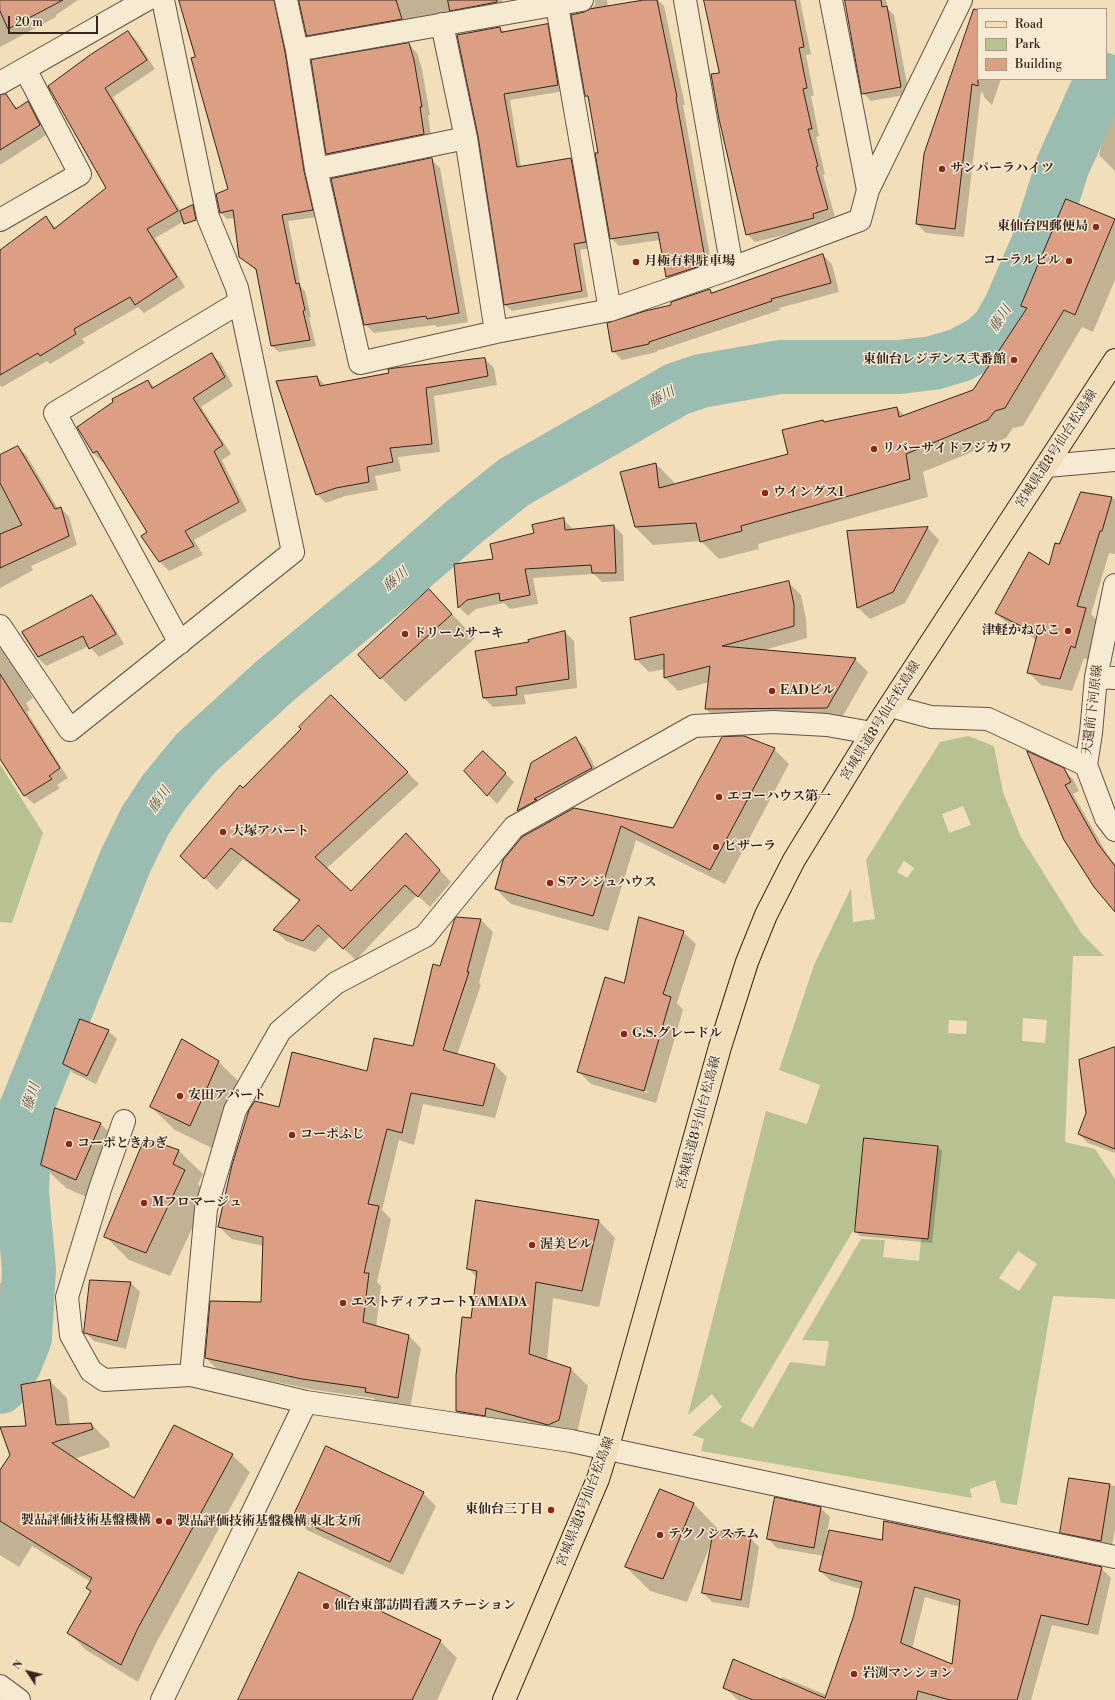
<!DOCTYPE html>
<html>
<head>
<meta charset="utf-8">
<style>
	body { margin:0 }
	#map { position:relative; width:1115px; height:1700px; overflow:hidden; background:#f2dfb9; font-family:"Libre Bodoni",serif }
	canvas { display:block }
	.legend { position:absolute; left:977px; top:8px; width:130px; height:72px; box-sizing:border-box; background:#f7ead2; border:1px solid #a99b8a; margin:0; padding:5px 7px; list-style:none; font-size:12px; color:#35241d }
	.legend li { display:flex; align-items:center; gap:8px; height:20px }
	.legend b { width:20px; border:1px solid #a99b8a }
	.north { position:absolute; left:8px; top:1652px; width:40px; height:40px; -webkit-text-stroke:3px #f7ead2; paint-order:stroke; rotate:305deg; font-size:11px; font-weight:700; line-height:16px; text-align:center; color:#35241d }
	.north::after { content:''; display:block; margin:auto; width:14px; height:18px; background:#35241d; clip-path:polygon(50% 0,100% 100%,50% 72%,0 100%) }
	.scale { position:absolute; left:8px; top:16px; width:90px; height:18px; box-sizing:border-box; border:2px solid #35241d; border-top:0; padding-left:5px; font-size:12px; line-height:14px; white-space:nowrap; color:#35241d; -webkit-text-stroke:3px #f7ead2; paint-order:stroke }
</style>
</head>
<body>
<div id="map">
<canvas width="1115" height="1700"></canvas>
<ul class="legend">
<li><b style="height:5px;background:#f2dfb9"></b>Road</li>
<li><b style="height:11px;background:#b8c291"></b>Park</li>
<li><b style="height:11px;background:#dd9f83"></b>Building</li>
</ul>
<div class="north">N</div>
<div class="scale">20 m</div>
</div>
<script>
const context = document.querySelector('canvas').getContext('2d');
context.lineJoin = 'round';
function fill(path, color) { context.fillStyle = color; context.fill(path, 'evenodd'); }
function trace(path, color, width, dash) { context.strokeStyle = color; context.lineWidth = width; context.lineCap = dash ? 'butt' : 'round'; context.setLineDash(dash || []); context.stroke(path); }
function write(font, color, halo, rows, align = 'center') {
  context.font = font + ' "Libre Bodoni","Noto Serif JP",serif'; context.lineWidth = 3; context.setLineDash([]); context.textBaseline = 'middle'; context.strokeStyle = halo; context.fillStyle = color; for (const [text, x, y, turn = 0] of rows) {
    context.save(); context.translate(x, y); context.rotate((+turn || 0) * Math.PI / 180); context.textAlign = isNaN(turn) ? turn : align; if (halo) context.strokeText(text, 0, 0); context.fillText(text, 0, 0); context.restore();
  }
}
fill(new Path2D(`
	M 968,736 L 994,746 L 1003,792 L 1021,837 L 1082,934 L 1104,956 L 1073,956 L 1065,1142 L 1095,1149 L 1115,1179 L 1115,1299 L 1053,1296 L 1017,1505 L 1001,1503 L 995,1480 L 970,1489 L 972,1498 L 701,1451 L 704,1439 L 692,1435 L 722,1407 L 712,1394 L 688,1415 L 766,1111 L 807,1124 L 820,1085 L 779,1070 L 814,965 L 851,888 L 853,922 L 875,919 L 866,860 L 940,742 ZM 963,806 L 971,825 L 949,833 L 942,814 ZM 904,861 L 914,868 L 907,878 L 897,872 ZM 1023,1018 L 1047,1020 L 1045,1043 L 1022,1041 ZM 949,1020 L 967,1021 L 966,1034 L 948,1033 ZM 864,1139 L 938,1146 L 928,1239 L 921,1239 L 919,1261 L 883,1257 L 885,1240 L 861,1239 L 802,1340 L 829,1341 L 825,1366 L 790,1362 L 753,1428 L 740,1421 L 856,1226 ZM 1018,1251 L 1037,1264 L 1019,1291 L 999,1278 Z
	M 0,764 L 43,833 L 12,923 L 0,922 Z`), '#b8c291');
fill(new Path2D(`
	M 0,0 L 78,0 L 56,15 L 56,17 L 0,47 Z
	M 182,0 L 282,0 L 318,217 L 288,221 L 301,287 L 305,291 L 311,317 L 309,317 L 316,346 L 279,352 L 272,346 L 257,271 L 240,256 L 235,218 L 227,219 L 221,213 L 217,195 L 230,189 Z
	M 300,0 L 502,0 L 503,8 L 314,42 L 308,35 Z
	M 595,0 L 607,0 L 608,8 L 649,0 L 658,0 L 664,6 L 685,105 L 683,105 L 713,272 L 675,285 L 667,277 L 660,240 L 619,246 L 611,238 L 590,99 L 586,96 L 590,11 L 595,5 Z
	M 706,0 L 800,0 L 811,54 L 806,55 L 814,96 L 811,96 L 819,136 L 816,137 L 825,174 L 823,175 L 835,217 L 820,221 L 821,226 L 755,242 L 747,234 L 720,74 Z
	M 845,0 L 886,0 L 888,9 L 894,15 L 909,94 L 871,101 L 863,93 Z
	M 973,11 L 978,12 L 978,79 L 1001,79 L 992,105 L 984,97 L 983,93 L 981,92 L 964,237 L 926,233 L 917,224 L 975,27 Z
	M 547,25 L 553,32 L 564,91 L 510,100 L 521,167 L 570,159 L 577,165 L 591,248 L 580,250 L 588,297 L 512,311 L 505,305 L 500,28 L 504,32 Z
	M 128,32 L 137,41 L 155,69 L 113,97 L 186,220 L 155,238 L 185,287 L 144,313 L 138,307 L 82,339 L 85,343 L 50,364 L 47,361 L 2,387 L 0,385 L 0,252 L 46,218 L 56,228 L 107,188 L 49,86 Z
	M 409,44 L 417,53 L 422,69 L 430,115 L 428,115 L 432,142 L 336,162 L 327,154 Z
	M 1115,89 L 1115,171 L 1099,155 Z
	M 10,101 L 18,109 L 27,102 L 36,111 L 48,134 L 0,165 L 0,108 Z
	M 431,159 L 440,168 L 468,322 L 437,327 L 435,325 L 374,333 L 365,324 Z
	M 1067,200 L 1115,220 L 1115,280 L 1093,332 L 1082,327 L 1023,426 L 1013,428 L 1006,438 L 923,472 L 928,497 L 758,544 L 759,549 L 719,559 L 701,541 L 653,545 L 635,527 L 656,464 L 674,482 L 674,485 L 789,454 L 825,423 L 897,408 L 905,416 L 974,391 L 1027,310 L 1023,306 Z
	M 823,255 L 832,264 L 839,292 L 779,308 L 780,310 L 657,351 L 657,352 L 622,360 L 613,351 L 672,306 L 710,290 L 714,293 Z
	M 212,355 L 221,363 L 233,386 L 201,407 L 231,454 L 222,460 L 247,511 L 194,540 L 203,555 L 169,571 L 160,562 L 142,537 L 149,533 L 104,461 L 102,462 L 93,453 L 148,381 L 155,388 Z
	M 485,359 L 494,368 L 497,385 L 434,396 L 440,452 L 398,457 L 401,471 L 375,476 L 378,490 L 345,496 L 326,503 L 317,494 L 317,377 L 326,386 Z
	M 18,447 L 27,456 L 58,509 L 61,508 L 69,517 L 77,545 L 31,566 L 33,570 L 0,588 L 0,456 Z
	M 1082,493 L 1115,499 L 1115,554 L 1109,553 L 1091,614 L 1098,621 L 1088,660 L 1084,658 L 1072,691 L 1041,685 L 1028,672 L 1036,641 L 1032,637 L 1009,625 L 996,613 L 1049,566 Z
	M 563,519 L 572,528 L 573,530 L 614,526 L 623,535 L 624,581 L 602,582 L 594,574 L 533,578 L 538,604 L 510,609 L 504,603 L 476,609 L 468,616 L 459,607 L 455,565 L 494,560 Z
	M 928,528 L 939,540 L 905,603 L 870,619 L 858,608 L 848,532 Z
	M 788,582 L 801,595 L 806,619 L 807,638 L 764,650 L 855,659 L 868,672 L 840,721 L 719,722 L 706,709 L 709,682 L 678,691 L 665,678 L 665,669 L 649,672 L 636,659 Z
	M 429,590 L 475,638 L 405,702 L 359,655 Z
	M 92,596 L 101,605 L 124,644 L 99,657 L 89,646 L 46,666 L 37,657 L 21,633 Z
	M 565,632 L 574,641 L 577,688 L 524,695 L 526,704 L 493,707 L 484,698 L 530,643 Z
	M 0,648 L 6,654 L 33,698 L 26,703 L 30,710 L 27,712 L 68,778 L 57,785 L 60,788 L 34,804 L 25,796 L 0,757 Z
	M 331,696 L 419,784 L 326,869 L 351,893 L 417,846 L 451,882 L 430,907 L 417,895 L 356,960 L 330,936 L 315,952 L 286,941 L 274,930 L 300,902 L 243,859 L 217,890 L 182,856 L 302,729 Z
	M 576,739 L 585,747 L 600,777 L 527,819 L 518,811 L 531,763 Z
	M 774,749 L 789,764 L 725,884 L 636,840 L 608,931 L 511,904 L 496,889 L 574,809 L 674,829 Z
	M 1029,753 L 1063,769 L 1073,779 L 1079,791 L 1073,794 L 1107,854 L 1115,864 L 1115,911 Z
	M 466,771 L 505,773 L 514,782 L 497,804 Z
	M 457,918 L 481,920 L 493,932 L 479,983 L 481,985 L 457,1055 L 495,1065 L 507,1077 L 495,1118 L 423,1104 L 414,1145 L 399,1140 L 382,1210 L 391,1219 L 377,1282 L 381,1286 L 376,1327 L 409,1336 L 421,1348 L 410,1409 L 378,1403 L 373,1398 L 315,1390 L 218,1370 L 206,1358 L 262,1303 L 264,1246 L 232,1239 L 219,1227 L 280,1108 L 368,1072 L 414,1047 Z
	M 683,932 L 696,944 L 677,1003 L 683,1010 L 656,1103 L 591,1084 L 578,1071 L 624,984 ZM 592,1075 L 649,1092 L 648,1093 L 592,1077 Z
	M 108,1031 L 117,1039 L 96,1084 L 73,1073 L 64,1064 Z
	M 182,1041 L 219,1062 L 243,1086 L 214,1149 L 175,1130 L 151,1107 Z
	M 1115,1048 L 1115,1153 L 1088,1143 L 1079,1134 Z
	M 56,1109 L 101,1124 L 124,1148 L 100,1203 L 66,1188 L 42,1165 Z
	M 145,1139 L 179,1151 L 203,1174 L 198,1184 L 208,1194 L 170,1276 L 129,1260 L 106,1237 Z
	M 938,1147 L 942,1151 L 932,1243 L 860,1236 L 856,1231 Z
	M 599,1221 L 615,1238 L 599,1307 L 553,1298 L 547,1361 L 571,1369 L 588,1386 L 576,1437 L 474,1428 L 457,1411 L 477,1278 L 468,1268 Z
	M 0,1283 L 5,1285 L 23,1303 L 0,1346 Z
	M 131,1283 L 140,1292 L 126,1349 L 94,1341 L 85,1332 Z
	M 50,1381 L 67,1398 L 70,1425 L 91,1424 L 109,1442 L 110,1447 L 74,1459 L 135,1500 L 232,1455 L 250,1472 L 155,1645 L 138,1682 L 86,1650 L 68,1632 L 92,1592 L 88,1588 L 91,1582 L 32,1546 L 19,1567 L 0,1555 L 0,1472 L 11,1455 L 0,1428 L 27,1427 Z
	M 1070,1479 L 1115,1486 L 1115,1529 L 1111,1551 L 1072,1543 L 1061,1532 Z
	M 660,1490 L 694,1504 L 717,1528 L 716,1532 L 750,1538 L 759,1547 L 749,1608 L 712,1602 L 703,1593 L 712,1541 L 687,1602 L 650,1591 L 626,1567 Z
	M 423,1493 L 436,1506 L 403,1575 L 307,1530 L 294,1517 Z
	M 821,1508 L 830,1517 L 825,1543 L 883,1541 L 1101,1568 L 1111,1578 L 1098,1635 L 1052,1625 L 1031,1700 L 738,1700 L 725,1688 L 781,1680 L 782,1677 L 827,1695 L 854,1618 L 861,1589 L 831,1581 L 820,1571 L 824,1556 L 777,1548 L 768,1539 ZM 925,1597 L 960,1607 L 953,1665 L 912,1649 Z
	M 440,1641 L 457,1658 L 437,1700 L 239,1700 Z`), '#0003');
trace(new Path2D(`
	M 0,1387 L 15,1363 L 25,1338 L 29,1269 L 22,1193 L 24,1131 L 26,1109 L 125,862 L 145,821 L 164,792 L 196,753 L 276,680 L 394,583 L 464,522 L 514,482 L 677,389 L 701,381 L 780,367 L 899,367 L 933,363 L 960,355 L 984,342 L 998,329 L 1010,308 L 1037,246 L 1063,165 L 1102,79`), '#9bbcb1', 54);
const building = new Path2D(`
	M 0,0 L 63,0 L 8,29 L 0,11 Z
	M 179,0 L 274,0 L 285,52 L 304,171 L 313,210 L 282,215 L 296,284 L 299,283 L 305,310 L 303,311 L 310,340 L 271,346 L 256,269 L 239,257 L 233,210 L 220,213 L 216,194 L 228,189 L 191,58 L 195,57 Z
	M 299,0 L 396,0 L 402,19 L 307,36 Z
	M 448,0 L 497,0 L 497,2 L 450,11 Z
	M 644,0 L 657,0 L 677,97 L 676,98 L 706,264 L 666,277 L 658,232 L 610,239 L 595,153 L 598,153 L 588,96 L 585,96 L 571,15 L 584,12 L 590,9 Z
	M 704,0 L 795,0 L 804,47 L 799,48 L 807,88 L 803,89 L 812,129 L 808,129 L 818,166 L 816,167 L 828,209 L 813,214 L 814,218 L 746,235 L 719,119 L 711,74 L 719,73 Z
	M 845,0 L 881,0 L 882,7 L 887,6 L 901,87 L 862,94 Z
	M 974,9 L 978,10 L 978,86 L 972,84 L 955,229 L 916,224 L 924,154 Z
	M 548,24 L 558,85 L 504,94 L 517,167 L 571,158 L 586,242 L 574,244 L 582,291 L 504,305 L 478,136 L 457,35 L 500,27 L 501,32 Z
	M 128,31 L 147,60 L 105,88 L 178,211 L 147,229 L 177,277 L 135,305 L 130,297 L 74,329 L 76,334 L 40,356 L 38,353 L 0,375 L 0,250 L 46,216 L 54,229 L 106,188 L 48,86 L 90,55 Z
	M 409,43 L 414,60 L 422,107 L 420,107 L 424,134 L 326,154 L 311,60 Z
	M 6,94 L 16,109 L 28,101 L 40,125 L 0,150 L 0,95 Z
	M 432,158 L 459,313 L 427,319 L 426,316 L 364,325 L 331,179 Z
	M 1066,199 L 1115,219 L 1075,315 L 1064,310 L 1005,408 L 995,411 L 988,420 L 906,454 L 910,479 L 741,526 L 742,531 L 700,542 L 696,523 L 635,527 L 620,472 L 656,463 L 659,488 L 788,454 L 782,430 L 823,420 L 824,422 L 897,407 L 899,417 L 973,390 L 1027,308 L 1021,306 Z
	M 193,205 L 196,220 L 184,224 L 180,211 Z
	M 823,254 L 831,283 L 771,299 L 772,301 L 649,342 L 649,344 L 612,352 L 607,323 L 645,311 L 671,305 L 671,302 L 710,289 L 711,293 Z
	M 212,353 L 225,377 L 193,398 L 223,445 L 214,451 L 239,502 L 185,531 L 194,546 L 159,562 L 141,536 L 147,532 L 97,451 L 93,453 L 77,427 L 113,402 L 112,399 L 148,380 L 152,388 Z
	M 485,358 L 488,376 L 426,388 L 432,444 L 390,448 L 393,462 L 367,467 L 369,482 L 336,488 L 316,495 L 276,381 L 317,376 L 320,386 L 389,373 L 388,369 L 395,368 Z
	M 18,446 L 55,509 L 61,507 L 69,536 L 0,568 L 0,534 L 22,525 L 0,483 L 0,455 Z
	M 1081,492 L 1112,497 L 1102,531 L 1100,531 L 1077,606 L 1086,608 L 1075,648 L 1071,646 L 1060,679 L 1027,673 L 1037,635 L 1026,632 L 1027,629 L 995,613 L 1029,552 L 1049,565 L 1055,543 L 1059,544 Z
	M 564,518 L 565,530 L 614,525 L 616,573 L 592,573 L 591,565 L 525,569 L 530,595 L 500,601 L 499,593 L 467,600 L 458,608 L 454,564 L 493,559 L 490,544 L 534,533 L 532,525 Z
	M 928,527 L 893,592 L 857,608 L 847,531 Z
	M 789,581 L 794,605 L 794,626 L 722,646 L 856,658 L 827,708 L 705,709 L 710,666 L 664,678 L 664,654 L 635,660 L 630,618 Z
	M 429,589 L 452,614 L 380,679 L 358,655 Z
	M 92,595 L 116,634 L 89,649 L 83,636 L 38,657 L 22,632 Z
	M 565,631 L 569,679 L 516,687 L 517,695 L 483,698 L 475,651 L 529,642 L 528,640 Z
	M 0,674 L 60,768 L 49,776 L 52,779 L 24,796 L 0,759 Z
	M 331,695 L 408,772 L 315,857 L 351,891 L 406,833 L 440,870 L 418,897 L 405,885 L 343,949 L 318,925 L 303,941 L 273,930 L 300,900 L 231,848 L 204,879 L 180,856 L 240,785 L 243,788 L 301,729 L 299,727 Z
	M 744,736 L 775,748 L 710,870 L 621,826 L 593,916 L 495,889 L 503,860 L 522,837 L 574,808 L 673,828 L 722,737 Z
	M 576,737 L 592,768 L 534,799 L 537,800 L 517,811 L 531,763 Z
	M 483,751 L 506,773 L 487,796 L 464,771 Z
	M 1027,751 L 1064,768 L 1071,782 L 1065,785 L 1098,844 L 1115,866 L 1115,912 L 1094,887 L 1064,840 Z
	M 456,917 L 481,919 L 467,972 L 469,972 L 443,1050 L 495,1064 L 483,1106 L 411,1093 L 402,1133 L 387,1129 L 368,1204 L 379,1206 L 364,1273 L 369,1273 L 363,1322 L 409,1335 L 398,1398 L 365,1392 L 366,1388 L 302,1379 L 205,1358 L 210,1301 L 261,1302 L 263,1237 L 218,1227 L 232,1165 L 249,1110 L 255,1101 L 279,1107 L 292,1052 L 367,1071 L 374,1038 L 413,1046 L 433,964 L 440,966 L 454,921 Z
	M 639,917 L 684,931 L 663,994 L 671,997 L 644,1091 L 577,1072 L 605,977 L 624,983 Z
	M 80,1019 L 109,1030 L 87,1076 L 63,1064 Z
	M 182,1039 L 219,1061 L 190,1126 L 150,1107 Z
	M 1115,1047 L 1115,1149 L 1078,1134 L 1086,1113 L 1079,1060 Z
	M 55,1108 L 101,1123 L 76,1180 L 41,1165 Z
	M 145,1138 L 179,1150 L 173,1164 L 185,1170 L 146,1253 L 104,1237 Z
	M 864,1138 L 938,1146 L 928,1239 L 855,1232 Z
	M 476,1200 L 599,1220 L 582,1291 L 536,1282 L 529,1354 L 571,1368 L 559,1420 L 548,1425 L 486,1408 L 485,1416 L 456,1411 L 456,1375 L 462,1317 L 471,1318 L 477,1271 L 467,1269 Z
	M 90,1280 L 131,1282 L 117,1341 L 84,1333 Z
	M 50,1380 L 56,1425 L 91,1423 L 93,1429 L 52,1443 L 134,1498 L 174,1425 L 233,1454 L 138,1628 L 121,1665 L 67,1633 L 91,1591 L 86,1588 L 92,1578 L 0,1521 L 0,1470 L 10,1455 L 0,1427 L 26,1426 L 21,1385 Z
	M 326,1446 L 424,1492 L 390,1562 L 293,1517 Z
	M 1069,1478 L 1110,1484 L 1101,1541 L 1060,1533 Z
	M 660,1489 L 694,1503 L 663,1579 L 625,1567 Z
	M 775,1497 L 821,1507 L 814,1548 L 767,1539 Z
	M 884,1521 L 1102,1567 L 1088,1625 L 1041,1615 L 1017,1700 L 950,1700 L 918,1691 L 916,1700 L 753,1700 L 723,1688 L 733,1659 L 825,1698 L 853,1618 L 862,1582 L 819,1571 L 829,1530 L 882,1540 ZM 915,1587 L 960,1600 L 952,1664 L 901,1643 Z
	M 714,1530 L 751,1537 L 741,1600 L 702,1593 Z
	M 299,1572 L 441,1640 L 412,1700 L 238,1700 Z`);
fill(building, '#dd9f83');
trace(building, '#35241d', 1);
const minor = new Path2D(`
	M 286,0 L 297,50 L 316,169 L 360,363 L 496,332 L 610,310 L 732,268 L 860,220 L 868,190 L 961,0
	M 556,0 L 610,310
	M 685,0 L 732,268
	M 831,0 L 868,190
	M 442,24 L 466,138 L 496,332
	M 297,50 L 582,0
	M 0,83 L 146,0
	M 316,169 L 466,138
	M 0,220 L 80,174 L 25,69
	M 1047,466 L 1115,460
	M 1115,585 L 1096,677 L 1091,733 L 1086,765 L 1106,818 L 1115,830
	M 0,626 L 70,730 L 293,552 L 237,288 L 208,217 L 163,0
	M 180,643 L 55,413 L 240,302
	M 1096,677 L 1115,678
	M 890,706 L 931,717 L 988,719 L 1086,765
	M 124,1121 L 100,1189 L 67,1297 L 71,1335 L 91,1371 L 104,1380 L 191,1375 L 306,1402 L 571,1441 L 1115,1557
	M 191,1375 L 206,1209 L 235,1110 L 280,1031 L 336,983 L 425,936 L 514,827 L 694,726 L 773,722 L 827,725 L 872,733
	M 0,1686 L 19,1700
	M 162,1700 L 306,1402`);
const major = new Path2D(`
	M 504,1700 L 598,1479 L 607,1450 L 720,1047 L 747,962 L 766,915 L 794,860 L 872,733 L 1115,360`);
trace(minor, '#645344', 24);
trace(major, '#35241d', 24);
trace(minor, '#f7ead2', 22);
trace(major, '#f2dfb9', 22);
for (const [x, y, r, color] of [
	[942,169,4,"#8f2418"],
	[1096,227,4,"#8f2418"],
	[1069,261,4,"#8f2418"],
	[636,262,4,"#8f2418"],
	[1014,360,4,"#8f2418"],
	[874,449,4,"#8f2418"],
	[765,493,4,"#8f2418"],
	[1068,631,4,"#8f2418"],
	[405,634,4,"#8f2418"],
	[772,691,4,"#8f2418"],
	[719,797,4,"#8f2418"],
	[223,832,4,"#8f2418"],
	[716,847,4,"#8f2418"],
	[550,883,4,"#8f2418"],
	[624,1034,4,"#8f2418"],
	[180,1096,4,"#8f2418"],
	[292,1135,4,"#8f2418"],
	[69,1144,4,"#8f2418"],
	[144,1203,4,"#8f2418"],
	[532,1245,4,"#8f2418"],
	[343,1303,4,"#8f2418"],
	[551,1510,4,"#8f2418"],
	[159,1521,4,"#8f2418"],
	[169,1522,4,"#8f2418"],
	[660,1535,4,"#8f2418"],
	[326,1606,4,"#8f2418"],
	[854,1674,4,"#8f2418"]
]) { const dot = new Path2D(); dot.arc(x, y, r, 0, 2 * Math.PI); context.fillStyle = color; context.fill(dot); trace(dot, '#f7ead2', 1.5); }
write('bold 13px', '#35241d', '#f7ead2', [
	["サンパーラハイツ",950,169],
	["東仙台四郵便局",1088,227,"right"],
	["コーラルビル",1061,261,"right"],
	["月極有料駐車場",644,262],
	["東仙台レジデンス弐番館",1006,360,"right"],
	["リバーサイドフジカワ",882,449],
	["ウイングス1",773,493],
	["津軽かねひこ",1060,631,"right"],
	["ドリームサーキ",413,634],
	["EADビル",780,691],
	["エコーハウス第一",727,797],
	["大塚アパート",231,832],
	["ピザーラ",724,847],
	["Sアンジュハウス",558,883],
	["G.S.グレードル",632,1034],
	["安田アパート",188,1096],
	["コーポふじ",300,1135],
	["コーポときわぎ",77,1144],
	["Mフロマージュ",152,1203],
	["渥美ビル",540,1245],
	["エストディアコートYAMADA",351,1303],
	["東仙台三丁目",543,1510,"right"],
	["製品評価技術基盤機構",151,1521,"right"],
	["製品評価技術基盤機構 東北支所",177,1522],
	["テクノシステム",668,1535],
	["仙台東部訪問看護ステーション",334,1606],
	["岩渕マンション",862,1674]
], 'left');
write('13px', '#35241d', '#f7ead2', [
	["宮城県道8号仙台松島線",1057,449,-57],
	["天還前下河原線",1093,710,-83],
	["宮城県道8号仙台松島線",881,721,-58],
	["宮城県道8号仙台松島線",699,1123,-75],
	["宮城県道8号仙台松島線",586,1502,-69]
]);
write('italic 14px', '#545249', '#f7ead2', [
	["藤川",1001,319,-56],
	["藤川",662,398,-29],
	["藤川",396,580,-40],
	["藤川",160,800,-55],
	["藤川",32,1097,-72]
]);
</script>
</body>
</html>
